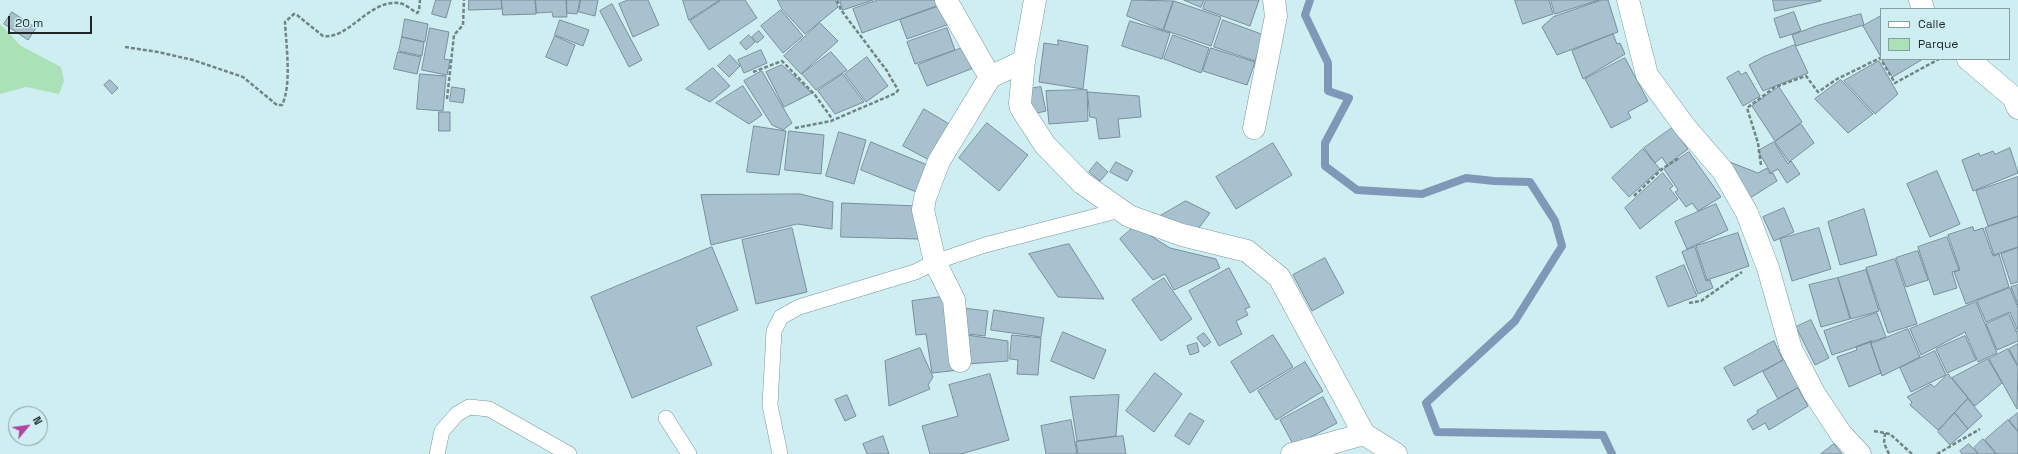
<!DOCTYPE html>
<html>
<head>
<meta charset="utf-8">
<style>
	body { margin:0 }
	#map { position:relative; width:2018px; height:454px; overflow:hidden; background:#cfeef1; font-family:"Space Grotesk",sans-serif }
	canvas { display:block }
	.legend { position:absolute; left:1880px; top:8px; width:130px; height:52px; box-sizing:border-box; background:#cfeef1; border:1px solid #879ea1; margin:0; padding:5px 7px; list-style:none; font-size:12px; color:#1c2728 }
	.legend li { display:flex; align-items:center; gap:8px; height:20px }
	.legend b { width:20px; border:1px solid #879ea1 }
	.north { position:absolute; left:8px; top:406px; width:40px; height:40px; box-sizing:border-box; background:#cfeef1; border:1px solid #879ea1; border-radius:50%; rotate:61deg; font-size:11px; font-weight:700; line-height:16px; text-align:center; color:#1c2728 }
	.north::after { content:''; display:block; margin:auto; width:14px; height:18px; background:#b2429f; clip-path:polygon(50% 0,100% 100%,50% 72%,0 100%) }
	.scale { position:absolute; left:8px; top:16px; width:84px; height:18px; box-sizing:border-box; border:2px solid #1c2728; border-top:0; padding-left:5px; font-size:12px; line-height:14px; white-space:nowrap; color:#1c2728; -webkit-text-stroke:3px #cfeef1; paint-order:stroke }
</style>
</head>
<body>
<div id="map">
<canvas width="2018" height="454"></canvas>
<ul class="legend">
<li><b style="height:5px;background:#fff"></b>Calle</li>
<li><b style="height:11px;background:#aae1b7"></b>Parque</li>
</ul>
<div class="north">N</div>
<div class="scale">20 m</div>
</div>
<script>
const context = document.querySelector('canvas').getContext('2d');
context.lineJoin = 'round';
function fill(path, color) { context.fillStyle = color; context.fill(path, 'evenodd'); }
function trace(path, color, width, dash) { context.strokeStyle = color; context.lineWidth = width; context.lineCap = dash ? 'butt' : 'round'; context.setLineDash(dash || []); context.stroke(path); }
fill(new Path2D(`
	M 0,24 L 21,46 L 61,67 L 64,81 L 59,94 L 26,87 L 0,94 Z`), '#aae1b7');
trace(new Path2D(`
	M 1310,0 L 1305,15 L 1328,63 L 1328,91 L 1349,98 L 1325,143 L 1325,166 L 1357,190 L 1422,194 L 1466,178 L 1494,181 L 1530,182 L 1555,221 L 1562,246 L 1515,321 L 1426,403 L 1437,432 L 1603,435 L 1612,454`), '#7f98b8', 8);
const building = new Path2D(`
	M 436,0 L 451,0 L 446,18 L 432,14 Z
	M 469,0 L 501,0 L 502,9 L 469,10 Z
	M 502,0 L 535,0 L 536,14 L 503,15 Z
	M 536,0 L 566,0 L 567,17 L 553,17 L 552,12 L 537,13 Z
	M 567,0 L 580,0 L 577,14 L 567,13 Z
	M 581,0 L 598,0 L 595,16 L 579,12 Z
	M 628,0 L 648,0 L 659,25 L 633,37 L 619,4 Z
	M 683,0 L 720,0 L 689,20 Z
	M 722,0 L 745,0 L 757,18 L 709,50 L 690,21 Z
	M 778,0 L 835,0 L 838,7 L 805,34 L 782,9 Z
	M 840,0 L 873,0 L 843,10 Z
	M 878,0 L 937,0 L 939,5 L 862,33 L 853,9 Z
	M 1132,0 L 1173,1 L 1163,30 L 1127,16 Z
	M 1184,0 L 1204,0 L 1201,7 Z
	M 1206,0 L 1259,0 L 1250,26 L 1203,9 Z
	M 1515,0 L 1549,0 L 1553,14 L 1523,24 Z
	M 1551,0 L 1599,0 L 1555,14 Z
	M 1602,0 L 1608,0 L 1618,32 L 1557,55 L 1542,27 L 1553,17 Z
	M 1773,0 L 1821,0 L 1821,1 L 1775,11 Z
	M 1174,1 L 1221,17 L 1211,46 L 1164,30 Z
	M 612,4 L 642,60 L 629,67 L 600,11 Z
	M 940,6 L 947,25 L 907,39 L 900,20 Z
	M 781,10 L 803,36 L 783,53 L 761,26 Z
	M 12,12 L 36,28 L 28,40 L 4,24 Z
	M 1794,12 L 1801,31 L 1780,38 L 1774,19 Z
	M 1861,14 L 1864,25 L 1796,46 L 1792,35 L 1816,26 Z
	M 1881,16 L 1881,57 L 1863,26 Z
	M 405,19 L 428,24 L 425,42 L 402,37 Z
	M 560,20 L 589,30 L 583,46 L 555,35 Z
	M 1223,20 L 1264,35 L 1255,61 L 1214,47 Z
	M 1130,21 L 1170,33 L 1162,59 L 1122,46 Z
	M 820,23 L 838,41 L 801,74 L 784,56 Z
	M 430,28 L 449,32 L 444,59 L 450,60 L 447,75 L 422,70 Z
	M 947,28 L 955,50 L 915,64 L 907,42 Z
	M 759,31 L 764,37 L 757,43 L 752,37 Z
	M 1613,34 L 1617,44 L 1620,43 L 1625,54 L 1583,79 L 1572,51 Z
	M 749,35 L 755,42 L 746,50 L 740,43 Z
	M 1173,35 L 1209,48 L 1201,73 L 1164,59 Z
	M 555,36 L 575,45 L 567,66 L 546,57 Z
	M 402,37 L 424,42 L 422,56 L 399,51 Z
	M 1058,40 L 1088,46 L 1083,89 L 1039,82 L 1044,43 L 1058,45 Z
	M 1795,45 L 1808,73 L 1763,91 L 1749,65 L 1763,57 Z
	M 967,46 L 976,67 L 927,86 L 918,65 Z
	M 1211,48 L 1255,62 L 1247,85 L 1203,71 Z
	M 761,50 L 767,63 L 744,73 L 738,60 Z
	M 398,52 L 421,57 L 417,74 L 394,69 Z
	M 831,52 L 847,70 L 816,90 L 802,74 Z
	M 730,55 L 740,66 L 729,77 L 718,66 Z
	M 867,57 L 888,86 L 866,102 L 845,74 Z
	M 1625,58 L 1648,101 L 1628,112 L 1631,118 L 1611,128 L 1585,79 Z
	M 1882,59 L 1923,59 L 1893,77 Z
	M 1879,61 L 1898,94 L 1875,114 L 1844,81 Z
	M 782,65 L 812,93 L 784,107 L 766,72 Z
	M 713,68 L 730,86 L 710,102 L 686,89 Z
	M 762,71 L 792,123 L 783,130 L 772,125 L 744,81 Z
	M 1739,71 L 1741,75 L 1746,72 L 1760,96 L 1743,106 L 1727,78 Z
	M 420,74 L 446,76 L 443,111 L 417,109 Z
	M 843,74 L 864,102 L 835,114 L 818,91 Z
	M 110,80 L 118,88 L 112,94 L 104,85 Z
	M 1841,80 L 1873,114 L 1848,133 L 1815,99 Z
	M 743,86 L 762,115 L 749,124 L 716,103 Z
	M 452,87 L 465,89 L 463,103 L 450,101 Z
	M 1041,87 L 1046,111 L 1033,114 L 1028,89 Z
	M 1779,87 L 1802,122 L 1775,141 L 1752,106 Z
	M 1087,90 L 1088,121 L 1049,124 L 1046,91 Z
	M 1088,92 L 1139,96 L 1141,117 L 1118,119 L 1120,137 L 1099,139 L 1096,118 L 1090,117 Z
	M 924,109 L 951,125 L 931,161 L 903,146 Z
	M 439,112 L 450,112 L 450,131 L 439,131 Z
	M 987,123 L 1028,155 L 999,191 L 959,158 Z
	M 1801,124 L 1814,143 L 1789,162 L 1775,142 Z
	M 754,126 L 786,131 L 779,175 L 747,172 Z
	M 1672,128 L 1688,149 L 1667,165 L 1662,157 L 1655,163 L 1644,148 Z
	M 789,131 L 824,135 L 821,174 L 785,170 Z
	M 839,132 L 866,140 L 854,184 L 826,176 Z
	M 871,142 L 930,166 L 919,193 L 861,170 Z
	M 1774,142 L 1788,164 L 1791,161 L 1800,174 L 1787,183 L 1778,169 L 1771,173 L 1758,151 Z
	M 1273,143 L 1292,175 L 1236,209 L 1216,177 Z
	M 2010,148 L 2018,173 L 1973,191 L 1962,160 L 1979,153 L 1980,156 L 1993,151 L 1995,154 Z
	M 1643,149 L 1660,169 L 1629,197 L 1612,178 Z
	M 1689,152 L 1721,197 L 1698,211 L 1692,203 L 1686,207 L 1675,192 L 1678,190 L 1664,169 Z
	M 1727,161 L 1758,173 L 1767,168 L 1770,174 L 1773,173 L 1777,181 L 1750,198 Z
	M 1097,162 L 1108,172 L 1100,181 L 1089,172 Z
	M 1116,162 L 1133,171 L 1127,181 L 1110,172 Z
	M 1937,171 L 1960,224 L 1930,237 L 1907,184 Z
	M 1663,173 L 1673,186 L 1670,189 L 1678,199 L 1640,229 L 1625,208 Z
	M 2018,177 L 2018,216 L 1988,226 L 1976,191 Z
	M 800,194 L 833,202 L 832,229 L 797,224 L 711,245 L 701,195 Z
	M 1186,201 L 1210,213 L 1196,232 L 1160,216 Z
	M 842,203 L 919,206 L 918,239 L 841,237 Z
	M 1716,204 L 1728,230 L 1687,249 L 1675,222 Z
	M 1784,208 L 1794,232 L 1774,241 L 1763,217 Z
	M 1864,209 L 1877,255 L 1840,265 L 1828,222 Z
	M 2018,217 L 2018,247 L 1994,255 L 1985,228 Z
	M 1135,226 L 1170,248 L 1216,259 L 1220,268 L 1174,290 L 1165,274 L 1153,280 L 1120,239 Z
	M 1973,227 L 1974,231 L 1983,228 L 1993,256 L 1999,254 L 2009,287 L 1966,304 L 1954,272 L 1960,270 L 1948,235 Z
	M 792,228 L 807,292 L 756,304 L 742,240 Z
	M 1819,228 L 1831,269 L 1792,281 L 1780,239 Z
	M 1738,233 L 1749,266 L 1707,280 L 1696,246 Z
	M 1947,237 L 1959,270 L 1952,272 L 1957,288 L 1934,295 L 1918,247 Z
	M 1069,244 L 1104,299 L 1058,297 L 1029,254 Z
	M 712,247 L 738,310 L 696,327 L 712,365 L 632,398 L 591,297 Z
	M 1695,247 L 1706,281 L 1710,280 L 1713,288 L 1698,294 L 1682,252 Z
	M 2018,248 L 2018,282 L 2011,284 L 2001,254 Z
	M 1918,251 L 1928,280 L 1906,287 L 1896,258 Z
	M 1325,258 L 1344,293 L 1312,311 L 1293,275 Z
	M 1895,259 L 1917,324 L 1888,333 L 1866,268 Z
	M 1684,265 L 1697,296 L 1668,307 L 1656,277 Z
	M 1229,268 L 1250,307 L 1245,309 L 1248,315 L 1236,321 L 1242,334 L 1219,346 L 1189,291 Z
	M 1866,270 L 1879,311 L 1851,319 L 1838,278 Z
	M 1164,278 L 1192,319 L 1161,341 L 1132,300 Z
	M 1838,278 L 1850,319 L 1821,327 L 1809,285 Z
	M 2018,285 L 2018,305 L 2011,287 Z
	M 2010,288 L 2018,308 L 2018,332 L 2010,312 L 1986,322 L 1977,301 Z
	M 948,296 L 959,370 L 932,373 L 926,334 L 916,335 L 912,301 Z
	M 1976,302 L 1997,353 L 1978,362 L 1965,332 L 1921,355 L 1910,329 Z
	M 963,308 L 988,311 L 985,336 L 960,333 Z
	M 994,310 L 1044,318 L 1041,337 L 991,330 Z
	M 1877,313 L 1886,337 L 1832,355 L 1824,331 Z
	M 2009,314 L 2018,336 L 2018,341 L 1997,350 L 1986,324 Z
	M 1811,320 L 1829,358 L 1815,365 L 1796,327 Z
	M 1908,329 L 1920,357 L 1882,376 L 1871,344 Z
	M 1063,332 L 1106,350 L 1094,379 L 1051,361 Z
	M 1204,333 L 1211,342 L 1204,347 L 1197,338 Z
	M 960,334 L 1008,341 L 1008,361 L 968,364 Z
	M 1012,335 L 1041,338 L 1038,375 L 1017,374 L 1018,360 L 1010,359 Z
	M 1273,335 L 1293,367 L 1250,393 L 1231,362 Z
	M 1965,336 L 1976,360 L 1947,373 L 1936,349 Z
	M 1774,341 L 1783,360 L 1734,386 L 1724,368 Z
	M 1872,341 L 1871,344 L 1881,373 L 1849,387 L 1837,357 L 1857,350 L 1856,347 Z
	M 1197,343 L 1199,352 L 1190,355 L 1187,346 Z
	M 2018,344 L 2018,366 L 2009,349 Z
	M 920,348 L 933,377 L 928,385 L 930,389 L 889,406 L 885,361 Z
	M 2008,349 L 2018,367 L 2017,409 L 1989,359 Z
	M 1935,351 L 1946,375 L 1911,392 L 1900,368 Z
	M 1988,359 L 2002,383 L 1975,406 L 1952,378 Z
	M 1784,360 L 1799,387 L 1778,399 L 1763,372 Z
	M 1305,362 L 1323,391 L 1276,420 L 1258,391 Z
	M 1155,373 L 1182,394 L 1154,432 L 1126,411 Z
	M 990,374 L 1009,440 L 961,454 L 930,454 L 922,426 L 958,416 L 949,385 Z
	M 1948,374 L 1968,398 L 1938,430 L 1910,405 L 1912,402 L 1907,397 L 1931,384 L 1934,387 Z
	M 1798,388 L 1808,406 L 1769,430 L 1765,423 L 1753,430 L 1747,420 L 1758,413 L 1757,411 Z
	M 847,395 L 856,416 L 845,421 L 835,400 Z
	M 1119,395 L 1116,436 L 1077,441 L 1070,397 Z
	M 1323,397 L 1337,423 L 1294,446 L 1280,420 Z
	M 1968,399 L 1982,416 L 1968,429 L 1955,413 Z
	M 1190,413 L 1204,421 L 1189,445 L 1175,436 Z
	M 1955,413 L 1968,429 L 1950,445 L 1938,432 Z
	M 2018,413 L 2018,431 L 2009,420 Z
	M 1071,420 L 1077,454 L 1046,454 L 1041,426 Z
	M 2008,420 L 2018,432 L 2018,454 L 1997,454 L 1985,440 Z
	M 883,436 L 889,454 L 867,454 L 863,444 Z
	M 1123,436 L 1126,454 L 1078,454 L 1076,442 Z
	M 1983,439 L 1996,454 L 1979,454 L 1974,448 Z
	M 1834,444 L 1842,454 L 1821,454 Z
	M 1969,444 L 1978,454 L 1962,454 L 1960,451 Z`);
fill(building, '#a8c1ce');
trace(building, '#778f9b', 1);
const service = new Path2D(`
	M 666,418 L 689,454
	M 437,454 L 442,431 L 457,414 L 469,407 L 489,409 L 569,454
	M 780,454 L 770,405 L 774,331 L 781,317 L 799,307 L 915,272 L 935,262 L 985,245 L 1120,210`);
const minor = new Path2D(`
	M 946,0 L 990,77
	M 1035,0 L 1024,61 L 1020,103 L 1021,108 L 1045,145 L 1082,183 L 1129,216 L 1182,235 L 1247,251 L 1279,277 L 1364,434 L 1396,454
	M 1628,0 L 1647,75 L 1685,127 L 1723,171 L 1747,213 L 1768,268 L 1791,349 L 1814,393 L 1841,434 L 1860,454
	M 1920,0 L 1923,9
	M 1968,59 L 2013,97 L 2018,108
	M 1254,128 L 1276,16 L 1274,0
	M 960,361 L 954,300 L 935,262 L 923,210 L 925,198 L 939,161 L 990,77 L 1024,61
	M 1292,454 L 1364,434`);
trace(service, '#7b989b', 16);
trace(minor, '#7b989b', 23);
trace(new Path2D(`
	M 125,47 L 158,52 L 193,60 L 243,77 L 277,105 L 282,105 C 292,85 286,44 285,22 L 294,14 L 297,15 L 323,36 C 348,40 369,0 398,3 C 404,3 412,10 417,13 L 419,11 L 420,0
	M 753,72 L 782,61 L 815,95 L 833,120
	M 447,99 L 454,35 L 463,25 L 464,0
	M 795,128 L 831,121 L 896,93 L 898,90 L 887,71 L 841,10 L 837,0
	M 1761,165 L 1758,143 L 1747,108 L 1775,87 L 1806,76 L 1818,92 L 1837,79 L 1880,58 L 1895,83 L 1939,59
	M 1634,196 L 1662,169 L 1679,158
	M 1689,303 L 1701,301 L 1742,272
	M 1874,431 L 1890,434 L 1912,454
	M 1885,433 L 1884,443 L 1889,454
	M 1937,454 L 1980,429`), '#708486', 2.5, [4, 2]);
trace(service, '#fff', 15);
trace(minor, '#fff', 22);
</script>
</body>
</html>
